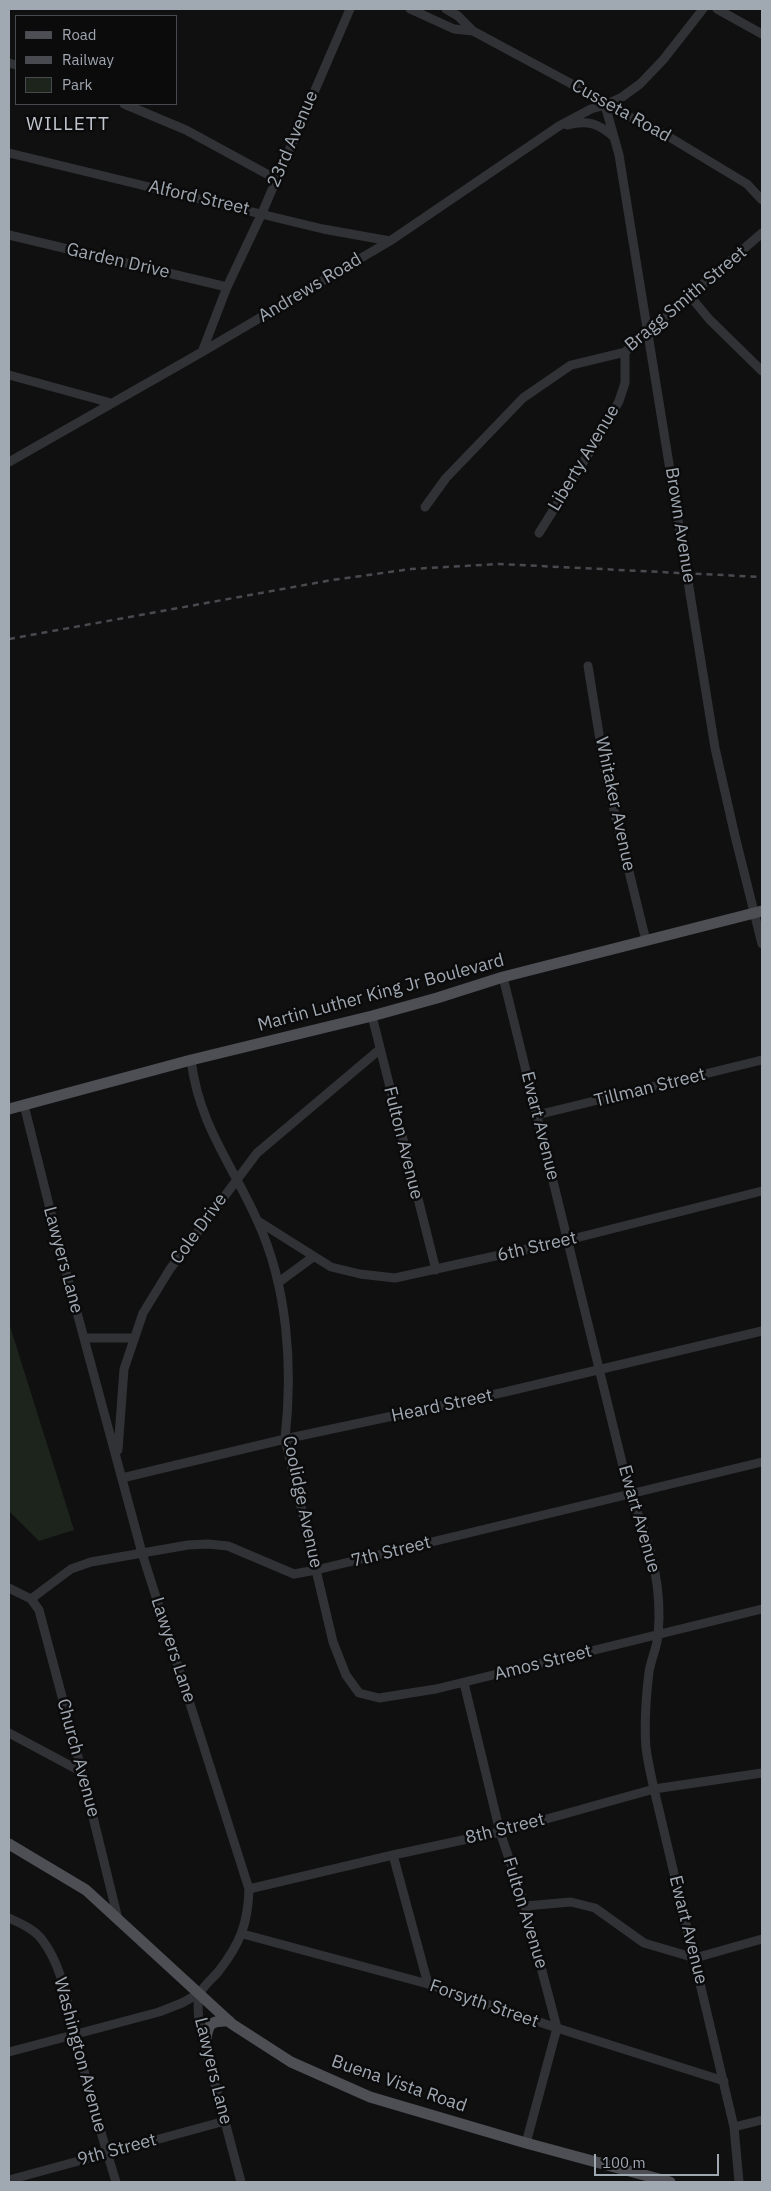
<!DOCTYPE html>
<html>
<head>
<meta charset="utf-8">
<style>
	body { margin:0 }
	#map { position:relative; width:771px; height:2191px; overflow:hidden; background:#101011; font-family:"IBM Plex Sans",sans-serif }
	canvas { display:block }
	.frame { position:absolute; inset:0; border:10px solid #a0a8b2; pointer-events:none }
	.legend { position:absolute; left:15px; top:15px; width:162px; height:90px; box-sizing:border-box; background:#0b0b0c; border:1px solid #474a4e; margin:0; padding:6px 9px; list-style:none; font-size:15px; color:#a0a8b2 }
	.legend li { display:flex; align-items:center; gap:10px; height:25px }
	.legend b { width:25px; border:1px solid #474a4e }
	.scale { position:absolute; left:594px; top:2154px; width:125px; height:22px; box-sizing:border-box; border:2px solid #a0a8b2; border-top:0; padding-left:6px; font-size:15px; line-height:18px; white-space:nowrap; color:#a0a8b2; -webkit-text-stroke:4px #0b0b0c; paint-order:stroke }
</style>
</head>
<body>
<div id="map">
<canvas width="771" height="2191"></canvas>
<div class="frame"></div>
<ul class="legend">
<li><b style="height:6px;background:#4d4f55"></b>Road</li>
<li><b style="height:6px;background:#484a4f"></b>Railway</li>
<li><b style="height:14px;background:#1c241c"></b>Park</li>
</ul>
<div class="scale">100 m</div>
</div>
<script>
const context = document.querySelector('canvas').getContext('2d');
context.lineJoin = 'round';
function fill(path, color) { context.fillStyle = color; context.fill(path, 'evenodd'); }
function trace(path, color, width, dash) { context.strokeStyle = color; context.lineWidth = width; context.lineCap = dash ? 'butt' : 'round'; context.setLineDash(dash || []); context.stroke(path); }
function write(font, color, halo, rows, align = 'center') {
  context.font = font + ' "IBM Plex Sans",sans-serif'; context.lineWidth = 5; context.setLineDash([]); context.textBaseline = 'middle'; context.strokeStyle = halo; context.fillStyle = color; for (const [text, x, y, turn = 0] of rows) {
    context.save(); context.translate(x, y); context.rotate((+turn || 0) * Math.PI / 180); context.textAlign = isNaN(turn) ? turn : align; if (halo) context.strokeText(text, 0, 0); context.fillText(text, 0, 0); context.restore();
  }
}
fill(new Path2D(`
	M 9,1323 L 74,1530 L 39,1541 L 9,1511 Z`), '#1c241c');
trace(new Path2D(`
	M 410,9 L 454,29 L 473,31
	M 446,9 L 458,16 L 473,31 L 581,89 L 605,105 L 661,132 L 747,184 L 762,200
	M 717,9 L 762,34
	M 9,63 L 16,65
	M 124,104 L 186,130 L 276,179
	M 605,105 L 619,155 L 715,748 L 735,836 L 762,944
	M 567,125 C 588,120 598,123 614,137
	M 9,153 L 323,229 L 390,241
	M 9,235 L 227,287
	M 690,296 L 709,319 L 762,371
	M 202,352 L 227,287 L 262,213 L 350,9
	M 9,375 L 111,403
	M 9,462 L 202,352 L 390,241 L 559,126 L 591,109 L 605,105 L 622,97 L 640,84 L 663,60 L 703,9
	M 425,507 L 446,478 L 523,398 L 571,365 L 625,352 L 762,233
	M 539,533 L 606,426 L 619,401 L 625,383 L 625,352
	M 588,666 L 606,777 L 646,941
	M 503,977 L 630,1495 C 650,1539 663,1586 658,1635 C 657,1648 651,1659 649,1672 C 646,1697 644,1723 646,1748 C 648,1762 651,1776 654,1789 L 734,2127 L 739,2182
	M 372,1016 L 436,1270
	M 191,1060 C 199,1125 232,1164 257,1220 C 288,1287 293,1367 285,1439 L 333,1642 L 346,1675 L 359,1693 L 379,1698 L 436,1689 L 762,1609
	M 24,1105 L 62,1257 L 142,1553 L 249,1889 C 248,1924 240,1944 218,1972 C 213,1978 204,1985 200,1993 C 196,2001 199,2015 199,2024 L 241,2182
	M 537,1115 L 762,1060
	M 258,1221 L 331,1267 L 360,1274 L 395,1278 L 568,1240 L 762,1191
	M 279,1282 L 313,1257
	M 84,1338 L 134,1338
	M 118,1450 L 124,1369 L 143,1313 L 170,1269 L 257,1153 L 379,1050
	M 122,1478 L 285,1439 L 505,1392 L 762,1331
	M 9,1588 L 31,1599 L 39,1610 L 82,1772 L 118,1919
	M 31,1599 L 71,1569 L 91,1562 L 188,1545 L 208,1544 L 228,1546 L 294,1574 L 316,1570 L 762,1462
	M 464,1683 L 500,1832 L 525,1906 L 557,2028 L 526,2143
	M 9,1733 L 82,1772
	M 393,1855 L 428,1984
	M 249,1889 L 393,1855 L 500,1832 L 654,1789 L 762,1773
	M 525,1906 L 571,1902 L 595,1908 L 644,1943 L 695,1958 L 762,1939
	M 9,1918 C 20,1923 36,1930 43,1941 C 63,1968 67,2003 75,2035 C 87,2084 101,2134 116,2182
	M 243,1934 L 428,1984 L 557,2028 L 724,2081
	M 9,2052 L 159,2012 L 182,2003 L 200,1993
	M 734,2127 L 762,2120
	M 9,2180 L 225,2121`), '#313236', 9);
trace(new Path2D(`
	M 9,1109 L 191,1060 L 372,1016 L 437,998 L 503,977 L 762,911
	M 9,1844 L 86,1890 L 232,2024 L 291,2062 L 370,2097 L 526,2143 L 670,2182
	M 205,2044 C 208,2025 208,2020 229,2021`), '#4d4f55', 11);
trace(new Path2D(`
	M 9,639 L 332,580 L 411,569 L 499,564 L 762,577`), '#484a4f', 2.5, [6, 5]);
write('18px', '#a0a8b2', '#0b0b0c', [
	["Cusseta Road",621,111,29],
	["23rd Avenue",293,139,-67],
	["Alford Street",199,198,13],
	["Garden Drive",118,261,13],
	["Andrews Road",310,288,-31],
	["Bragg Smith Street",686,299,-40],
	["Liberty Avenue",584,458,-59],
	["Brown Avenue",680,525,81],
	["Whitaker Avenue",615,804,78],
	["Martin Luther King Jr Boulevard",381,993,-15],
	["Tillman Street",650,1088,-14],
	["Ewart Avenue",540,1126,76],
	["Fulton Avenue",403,1143,76],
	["Cole Drive",199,1229,-54],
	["6th Street",537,1247,-13],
	["Lawyers Lane",63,1260,75],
	["Heard Street",442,1406,-12],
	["Coolidge Avenue",302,1502,78],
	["Ewart Avenue",639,1519,74],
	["7th Street",391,1552,-14],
	["Lawyers Lane",173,1650,72],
	["Amos Street",543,1663,-14],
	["Church Avenue",78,1758,75],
	["8th Street",505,1829,-14],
	["Fulton Avenue",525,1913,73],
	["Ewart Avenue",688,1930,76],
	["Forsyth Street",484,2004,19],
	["Washington Avenue",80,2055,75],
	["Lawyers Lane",213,2071,76],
	["Buena Vista Road",399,2084,19],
	["9th Street",117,2150,-15]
]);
context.letterSpacing = '1px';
write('19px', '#c1c6ce', '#0b0b0c', [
	["WILLETT",68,125]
]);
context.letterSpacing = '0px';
</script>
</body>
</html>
